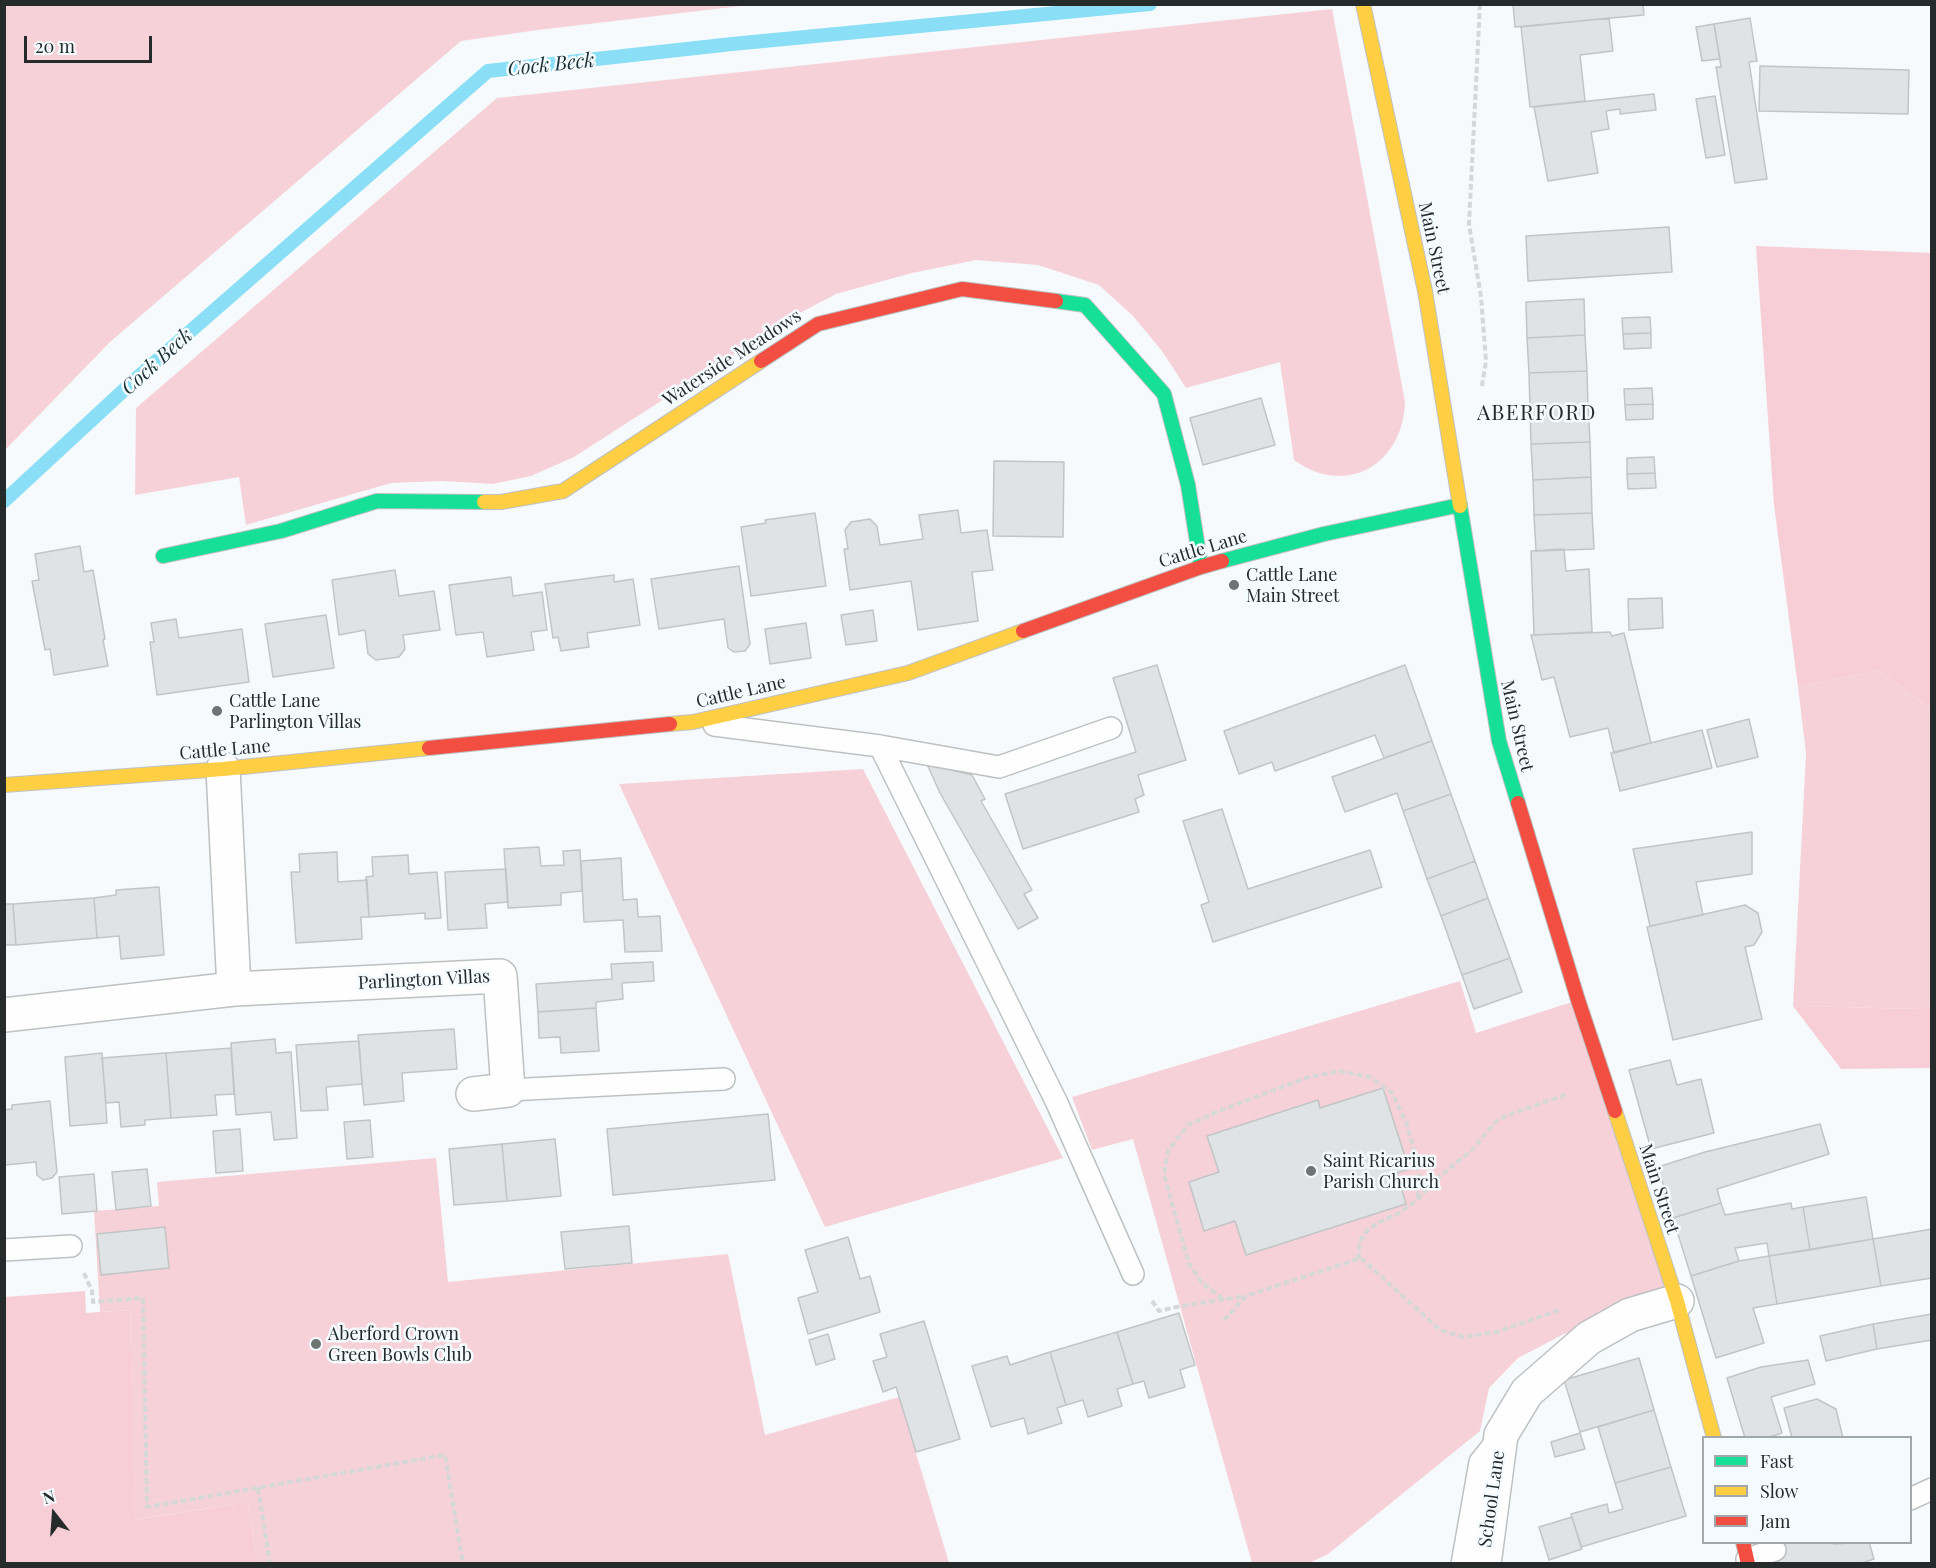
<!DOCTYPE html>
<html>
<head>
<meta charset="utf-8">
<style>
	body { margin:0 }
	#map { position:relative; width:1936px; height:1568px; overflow:hidden; background:#f6fafc; font-family:"Playfair Display",serif }
	canvas { display:block }
	.frame { position:absolute; inset:0; border:6px solid #252a2b; pointer-events:none }
	.legend { position:absolute; left:1702px; top:1436px; width:210px; height:108px; box-sizing:border-box; background:#f4fbfe; border:2px solid #a1a7aa; margin:0; padding:8px 10px; list-style:none; font-size:18px; color:#252a2b }
	.legend li { display:flex; align-items:center; gap:12px; height:30px }
	.legend b { width:30px; border:2px solid #a1a7aa }
	.north { position:absolute; left:24px; top:1484px; width:60px; height:60px; -webkit-text-stroke:4px #f4fbfe; paint-order:stroke; rotate:343deg; font-size:16px; font-weight:700; line-height:24px; text-align:center; color:#252a2b }
	.north::after { content:''; display:block; margin:auto; width:21px; height:27px; background:#252a2b; clip-path:polygon(50% 0,100% 100%,50% 72%,0 100%) }
	.scale { position:absolute; left:24px; top:36px; width:128px; height:27px; box-sizing:border-box; border:3px solid #252a2b; border-top:0; padding-left:8px; font-size:18px; line-height:21px; white-space:nowrap; color:#252a2b; -webkit-text-stroke:4px #f4fbfe; paint-order:stroke }
</style>
</head>
<body>
<div id="map">
<canvas width="1936" height="1568"></canvas>
<div class="frame"></div>
<ul class="legend">
<li><b style="height:8px;background:#16e098"></b>Fast</li>
<li><b style="height:8px;background:#ffcf43"></b>Slow</li>
<li><b style="height:8px;background:#f24e42"></b>Jam</li>
</ul>
<div class="north">N</div>
<div class="scale">20 m</div>
</div>
<script>
const context = document.querySelector('canvas').getContext('2d');
context.lineJoin = 'round';
function fill(path, color) { context.fillStyle = color; context.fill(path, 'evenodd'); }
function trace(path, color, width, dash) { context.strokeStyle = color; context.lineWidth = width; context.lineCap = dash ? 'butt' : 'round'; context.setLineDash(dash || []); context.stroke(path); }
function write(font, color, halo, rows, align = 'center') {
  context.font = font + ' "Playfair Display",serif'; context.lineWidth = 5; context.setLineDash([]); context.textBaseline = 'middle'; context.strokeStyle = halo; context.fillStyle = color; for (const [text, x, y, turn = 0] of rows) {
    context.save(); context.translate(x, y); context.rotate((+turn || 0) * Math.PI / 180); context.textAlign = isNaN(turn) ? turn : align; if (halo) context.strokeText(text, 0, 0); context.fillText(text, 0, 0); context.restore();
  }
}
fill(new Path2D(`
	M 5,4 L 749,4 L 749,5 L 538,30 L 461,41 L 110,342 L 5,450 Z
	M 1332,9 L 1405,402 C 1404,447 1371,485 1323,474 C 1313,472 1303,466 1294,460 L 1280,362 L 1186,388 L 1162,351 L 1133,316 L 1099,285 L 1038,265 L 976,260 L 912,273 L 836,294 L 790,318 L 574,457 L 531,476 L 493,484 L 442,481 L 391,483 L 246,525 L 239,477 L 135,495 L 136,408 L 497,98 Z
	M 1878,670 L 1931,709 L 1931,1006 L 1918,1009 L 1793,1006 L 1806,753 L 1798,687 Z
	M 863,769 L 1063,1158 L 825,1227 L 619,784 Z
	M 1460,981 L 1476,1033 L 1578,1000 L 1677,1301 L 1564,1334 L 1518,1358 L 1489,1388 L 1480,1431 L 1328,1554 L 1309,1563 L 1252,1563 L 1133,1139 L 1092,1150 L 1072,1097 Z
	M 436,1158 L 448,1282 L 728,1254 L 765,1435 L 899,1397 L 949,1563 L 257,1563 L 248,1502 L 134,1520 L 130,1310 L 100,1312 L 94,1211 L 159,1206 L 157,1182 Z`), '#f6d2d8');
fill(new Path2D(`
	M 1756,246 L 1931,253 L 1931,709 L 1878,670 L 1798,687 L 1774,505 Z
	M 1793,1006 L 1918,1009 L 1931,1006 L 1931,1068 L 1841,1069 Z
	M 85,1291 L 86,1313 L 130,1310 L 135,1520 L 248,1502 L 257,1563 L 5,1563 L 5,1297 Z`), '#f7ced6');
trace(new Path2D(`
	M 4,501 L 138,377 L 488,71 L 732,44 L 1150,4`), '#8adff6', 14);
const building = new Path2D(`
	M 1513,4 L 1643,4 L 1644,15 L 1515,27 Z
	M 1609,18 L 1613,51 L 1580,55 L 1585,101 L 1530,107 L 1521,27 Z
	M 1750,18 L 1757,61 L 1749,62 L 1767,179 L 1735,183 L 1716,67 L 1721,67 L 1714,24 Z
	M 1714,24 L 1720,59 L 1702,61 L 1696,27 Z
	M 1760,66 L 1909,70 L 1908,114 L 1759,111 Z
	M 1654,94 L 1656,110 L 1620,114 L 1620,109 L 1606,111 L 1609,129 L 1591,132 L 1598,173 L 1548,181 L 1534,107 Z
	M 1715,96 L 1725,155 L 1706,158 L 1696,99 Z
	M 1669,227 L 1672,272 L 1528,281 L 1526,236 Z
	M 1584,299 L 1585,335 L 1527,338 L 1526,302 Z
	M 1650,317 L 1651,333 L 1623,334 L 1622,318 Z
	M 1651,333 L 1651,348 L 1624,349 L 1623,334 Z
	M 1585,335 L 1587,371 L 1529,373 L 1527,338 Z
	M 1587,371 L 1588,406 L 1530,408 L 1529,373 Z
	M 1652,388 L 1653,404 L 1625,405 L 1624,389 Z
	M 1261,398 L 1275,445 L 1203,465 L 1190,418 Z
	M 1653,404 L 1653,419 L 1626,420 L 1625,405 Z
	M 1588,406 L 1590,442 L 1531,444 L 1530,408 Z
	M 1590,442 L 1591,477 L 1533,480 L 1531,444 Z
	M 1654,457 L 1655,473 L 1627,474 L 1627,458 Z
	M 994,461 L 1064,462 L 1063,537 L 993,536 Z
	M 1655,473 L 1656,488 L 1628,489 L 1627,474 Z
	M 1591,477 L 1592,513 L 1534,515 L 1533,480 Z
	M 958,510 L 961,533 L 987,530 L 993,570 L 972,572 L 978,621 L 918,630 L 911,581 L 850,590 L 844,549 L 848,549 L 845,530 L 851,522 L 870,519 L 877,526 L 880,545 L 923,539 L 919,515 Z
	M 815,513 L 826,586 L 751,596 L 741,527 L 766,523 L 765,520 Z
	M 1592,513 L 1594,549 L 1536,551 L 1534,515 Z
	M 80,546 L 84,572 L 93,570 L 105,639 L 103,640 L 108,666 L 54,675 L 50,649 L 45,650 L 32,581 L 39,580 L 35,554 Z
	M 1564,549 L 1566,571 L 1589,569 L 1592,632 L 1534,635 L 1531,551 Z
	M 739,566 L 750,644 L 745,651 L 734,652 L 728,648 L 724,619 L 659,629 L 651,579 Z
	M 395,570 L 399,596 L 434,591 L 440,630 L 403,635 L 405,649 L 399,657 L 376,660 L 368,654 L 365,630 L 339,635 L 332,580 Z
	M 614,575 L 614,582 L 633,579 L 640,625 L 587,633 L 589,647 L 561,651 L 558,637 L 553,638 L 545,584 Z
	M 511,577 L 513,596 L 542,592 L 547,630 L 531,632 L 534,650 L 487,657 L 483,632 L 456,635 L 449,585 Z
	M 1662,598 L 1663,628 L 1629,630 L 1628,599 Z
	M 873,610 L 877,641 L 846,645 L 841,615 Z
	M 326,615 L 334,668 L 273,677 L 265,624 Z
	M 176,619 L 179,638 L 242,629 L 249,682 L 157,695 L 150,642 L 154,642 L 151,623 Z
	M 806,623 L 811,658 L 770,664 L 765,629 Z
	M 1610,632 L 1612,636 L 1624,633 L 1651,743 L 1614,753 L 1608,728 L 1570,737 L 1554,677 L 1542,680 L 1531,635 Z
	M 1157,665 L 1186,760 L 1138,775 L 1144,795 L 1135,799 L 1139,812 L 1023,849 L 1005,794 L 1136,752 L 1113,678 Z
	M 1405,665 L 1432,741 L 1384,758 L 1375,735 L 1275,771 L 1272,762 L 1239,774 L 1224,731 Z
	M 1749,719 L 1758,757 L 1717,767 L 1707,730 Z
	M 1702,730 L 1712,768 L 1620,791 L 1611,753 Z
	M 1432,741 L 1451,794 L 1403,811 L 1397,793 L 1345,812 L 1332,777 Z
	M 927,764 L 972,775 L 985,799 L 981,801 L 1032,890 L 1024,894 L 1038,918 L 1018,929 L 940,793 Z
	M 1451,794 L 1475,861 L 1427,879 L 1403,811 Z
	M 1222,809 L 1248,889 L 1370,850 L 1382,887 L 1213,942 L 1201,905 L 1209,902 L 1183,821 Z
	M 1752,832 L 1752,874 L 1696,882 L 1703,915 L 1650,926 L 1633,849 Z
	M 539,847 L 541,866 L 564,865 L 563,851 L 580,850 L 582,891 L 561,893 L 561,905 L 508,908 L 504,849 Z
	M 337,852 L 338,882 L 367,880 L 369,917 L 361,917 L 362,939 L 296,943 L 291,872 L 300,872 L 299,854 Z
	M 408,855 L 409,874 L 437,872 L 441,918 L 425,919 L 425,913 L 369,917 L 366,877 L 373,876 L 372,857 Z
	M 621,858 L 623,900 L 637,899 L 638,917 L 660,916 L 662,951 L 625,952 L 623,920 L 584,922 L 581,861 Z
	M 1475,861 L 1488,898 L 1441,916 L 1427,879 Z
	M 506,869 L 508,902 L 485,904 L 487,928 L 448,930 L 445,872 Z
	M 159,887 L 164,955 L 121,959 L 119,936 L 97,938 L 94,898 L 116,895 L 116,890 Z
	M 94,898 L 97,938 L 16,945 L 13,904 Z
	M 1488,898 L 1510,958 L 1462,975 L 1441,916 Z
	M 4,904 L 13,904 L 16,945 L 4,945 Z
	M 1745,905 L 1758,913 L 1762,932 L 1754,945 L 1745,947 L 1762,1019 L 1673,1040 L 1647,927 Z
	M 1510,958 L 1522,992 L 1474,1009 L 1462,975 Z
	M 653,962 L 654,981 L 622,983 L 623,999 L 596,1002 L 596,1008 L 538,1012 L 536,984 L 612,979 L 611,964 Z
	M 596,1008 L 599,1051 L 561,1053 L 560,1037 L 539,1038 L 538,1012 Z
	M 454,1029 L 457,1069 L 402,1073 L 404,1101 L 364,1105 L 358,1035 Z
	M 275,1039 L 276,1053 L 291,1052 L 297,1138 L 274,1140 L 271,1112 L 236,1115 L 231,1043 Z
	M 359,1041 L 362,1084 L 326,1087 L 328,1110 L 301,1111 L 296,1045 Z
	M 231,1048 L 234,1094 L 215,1095 L 217,1115 L 171,1118 L 166,1053 Z
	M 102,1053 L 107,1123 L 70,1126 L 65,1057 Z
	M 166,1053 L 171,1118 L 145,1120 L 145,1125 L 121,1127 L 119,1102 L 106,1103 L 102,1058 Z
	M 1670,1060 L 1677,1085 L 1701,1079 L 1714,1133 L 1651,1149 L 1629,1070 Z
	M 1383,1088 L 1409,1169 L 1397,1173 L 1406,1204 L 1246,1255 L 1235,1221 L 1204,1231 L 1189,1182 L 1219,1172 L 1207,1136 L 1318,1100 L 1320,1108 Z
	M 50,1101 L 57,1172 L 52,1178 L 43,1180 L 37,1175 L 36,1162 L 5,1165 L 4,1110 L 12,1109 L 12,1105 Z
	M 768,1114 L 775,1180 L 613,1195 L 607,1129 Z
	M 370,1120 L 373,1157 L 347,1159 L 344,1122 Z
	M 1820,1124 L 1829,1154 L 1717,1189 L 1721,1203 L 1673,1218 L 1658,1167 L 1705,1152 Z
	M 240,1129 L 243,1171 L 216,1173 L 213,1131 Z
	M 555,1139 L 561,1196 L 507,1201 L 502,1144 Z
	M 502,1144 L 507,1201 L 454,1205 L 449,1149 Z
	M 147,1169 L 151,1206 L 116,1210 L 112,1172 Z
	M 94,1174 L 97,1211 L 62,1214 L 59,1177 Z
	M 1866,1197 L 1873,1239 L 1810,1250 L 1803,1207 Z
	M 1721,1203 L 1725,1215 L 1791,1203 L 1792,1209 L 1803,1207 L 1810,1250 L 1769,1256 L 1767,1243 L 1735,1248 L 1739,1261 L 1691,1276 L 1673,1218 Z
	M 629,1226 L 632,1263 L 565,1269 L 561,1232 Z
	M 165,1227 L 169,1268 L 101,1275 L 97,1234 Z
	M 1932,1229 L 1932,1278 L 1881,1286 L 1873,1239 Z
	M 848,1237 L 860,1279 L 870,1276 L 880,1312 L 808,1334 L 798,1298 L 818,1292 L 805,1250 Z
	M 1873,1239 L 1881,1286 L 1777,1304 L 1769,1256 Z
	M 1769,1256 L 1777,1304 L 1753,1308 L 1764,1343 L 1716,1358 L 1691,1276 L 1739,1261 Z
	M 1179,1313 L 1195,1365 L 1180,1370 L 1185,1387 L 1149,1398 L 1144,1381 L 1133,1384 L 1117,1332 Z
	M 1932,1314 L 1932,1340 L 1877,1349 L 1873,1324 Z
	M 924,1321 L 960,1439 L 916,1452 L 896,1387 L 883,1392 L 873,1361 L 887,1357 L 880,1334 Z
	M 1873,1324 L 1877,1349 L 1826,1361 L 1820,1336 Z
	M 1117,1332 L 1133,1384 L 1117,1389 L 1122,1406 L 1088,1417 L 1083,1400 L 1066,1405 L 1050,1352 Z
	M 828,1334 L 835,1359 L 816,1365 L 809,1340 Z
	M 1050,1352 L 1066,1405 L 1057,1408 L 1062,1423 L 1028,1434 L 1024,1418 L 991,1427 L 972,1366 L 1007,1356 L 1010,1365 Z
	M 1639,1358 L 1654,1410 L 1580,1432 L 1564,1380 Z
	M 1808,1360 L 1815,1384 L 1771,1397 L 1782,1433 L 1767,1438 L 1745,1438 L 1727,1378 L 1761,1367 Z
	M 1817,1399 L 1836,1409 L 1843,1438 L 1792,1438 L 1784,1408 Z
	M 1654,1410 L 1671,1467 L 1615,1483 L 1598,1427 Z
	M 1580,1433 L 1585,1449 L 1555,1457 L 1551,1442 Z
	M 1671,1467 L 1686,1516 L 1581,1547 L 1571,1514 L 1607,1504 L 1609,1513 L 1623,1509 L 1615,1483 Z
	M 1572,1517 L 1582,1549 L 1549,1560 L 1539,1527 Z
	M 1772,1542 L 1833,1542 L 1834,1544 L 1869,1542 L 1874,1559 L 1859,1564 L 1779,1564 Z`);
fill(building, '#dfe3e5');
trace(building, '#c1c5c6', 1.5);
const lane = new Path2D(`
	M 714,725 L 880,746 L 1056,1101 L 1133,1274
	M 880,746 L 999,767 L 1111,728
	M 508,1090 L 724,1079
	M 4,1250 L 71,1246
	M 1910,1499 L 1932,1489
	M 1747,1559 L 1775,1550
	M 1462,1564 L 1480,1462 L 1499,1438`);
const street = new Path2D(`
	M 223,769 L 234,989
	M 4,1015 L 234,989 L 500,976 L 508,1090 L 473,1094
	M 1484,1564 L 1501,1435 L 1527,1392 L 1589,1338 L 1630,1315 L 1677,1301`);
const fast = new Path2D(`
	M 1056,301 L 1085,305 L 1164,394 L 1188,485 L 1201,567
	M 1460,506 L 1499,741 L 1518,803
	M 163,556 L 281,531 L 377,501 L 484,502
	M 1222,561 L 1324,534 L 1460,505`);
const slow = new Path2D(`
	M 1363,4 L 1425,291 L 1460,506
	M 484,502 L 501,502 L 563,491 L 761,361
	M 670,724 L 693,722 L 908,673 L 1023,631
	M 4,785 L 223,769 L 429,748
	M 1615,1111 L 1677,1301 L 1714,1438`);
const jam = new Path2D(`
	M 761,361 L 818,324 L 962,289 L 1056,301
	M 1023,631 L 1201,567 L 1222,561
	M 429,748 L 670,724
	M 1518,803 L 1578,1000 L 1615,1111
	M 1743,1542 L 1748,1564`);
trace(lane, '#bdc1c2', 24);
trace(street, '#bdc1c2', 36);
trace(fast, '#bdc1c2', 16);
trace(slow, '#bdc1c2', 16);
trace(jam, '#bdc1c2', 16);
trace(new Path2D(`
	M 1480,4 L 1469,224 L 1481,297 L 1486,361 L 1482,386
	M 1358,1259 L 1360,1241 L 1368,1230 L 1380,1222 L 1399,1213 L 1417,1200 L 1439,1177 L 1473,1149 L 1498,1119 L 1567,1094
	M 84,1273 L 92,1291 L 93,1302 L 143,1298 L 147,1507 L 445,1455 L 463,1564
	M 1223,1299 L 1202,1283 L 1189,1264 L 1164,1174 L 1168,1151 L 1188,1125 L 1226,1108 L 1309,1077 L 1339,1071 L 1370,1077 L 1392,1093 L 1406,1122 L 1415,1154 L 1420,1182 L 1417,1200
	M 1152,1301 L 1159,1311 L 1181,1306 L 1246,1296
	M 1224,1320 L 1246,1296 L 1358,1259 L 1362,1259 L 1440,1330 L 1463,1337 L 1497,1332 L 1559,1310
	M 258,1488 L 270,1564`), '#d6d7d7', 4, [6, 3]);
trace(lane, '#fefeff', 21);
trace(street, '#fefeff', 33);
trace(fast, '#16e098', 14);
trace(slow, '#ffcf43', 14);
trace(jam, '#f24e42', 14);
for (const [x, y, r, color] of [
	[1234,585,6,"#6e7374"],
	[217,711,6,"#6e7374"],
	[1311,1171,6,"#6e7374"],
	[316,1344,6,"#6e7374"]
]) { const dot = new Path2D(); dot.arc(x, y, r, 0, 2 * Math.PI); context.fillStyle = color; context.fill(dot); trace(dot, '#f4fbfe', 2); }
write('18px', '#252a2b', '#f4fbfe', [
	["Main Street",1434,248,78],
	["Waterside Meadows",732,358,-33],
	["Cattle Lane",1203,549,-17],
	["Cattle Lane",741,692,-13],
	["Main Street",1517,726,77],
	["Cattle Lane",225,750,-5],
	["Parlington Villas",424,980,-3],
	["Main Street",1659,1189,72],
	["School Lane",1492,1499,-82]
]);
write('18px', '#252a2b', '#f4fbfe', [
	["Cattle Lane",1246,575],
	["Main Street",1246,596],
	["Cattle Lane",229,701],
	["Parlington Villas",229,722],
	["Saint Ricarius",1323,1161],
	["Parish Church",1323,1182],
	["Aberford Crown",328,1334],
	["Green Bowls Club",328,1355]
], 'left');
write('italic 20px', '#1c3037', '#f4fbfe', [
	["Cock Beck",551,65,-6],
	["Cock Beck",157,362,-42]
]);
context.letterSpacing = '1.5px';
write('21px', '#252a2b', '#f4fbfe', [
	["ABERFORD",1537,413]
]);
context.letterSpacing = '0px';
</script>
</body>
</html>
